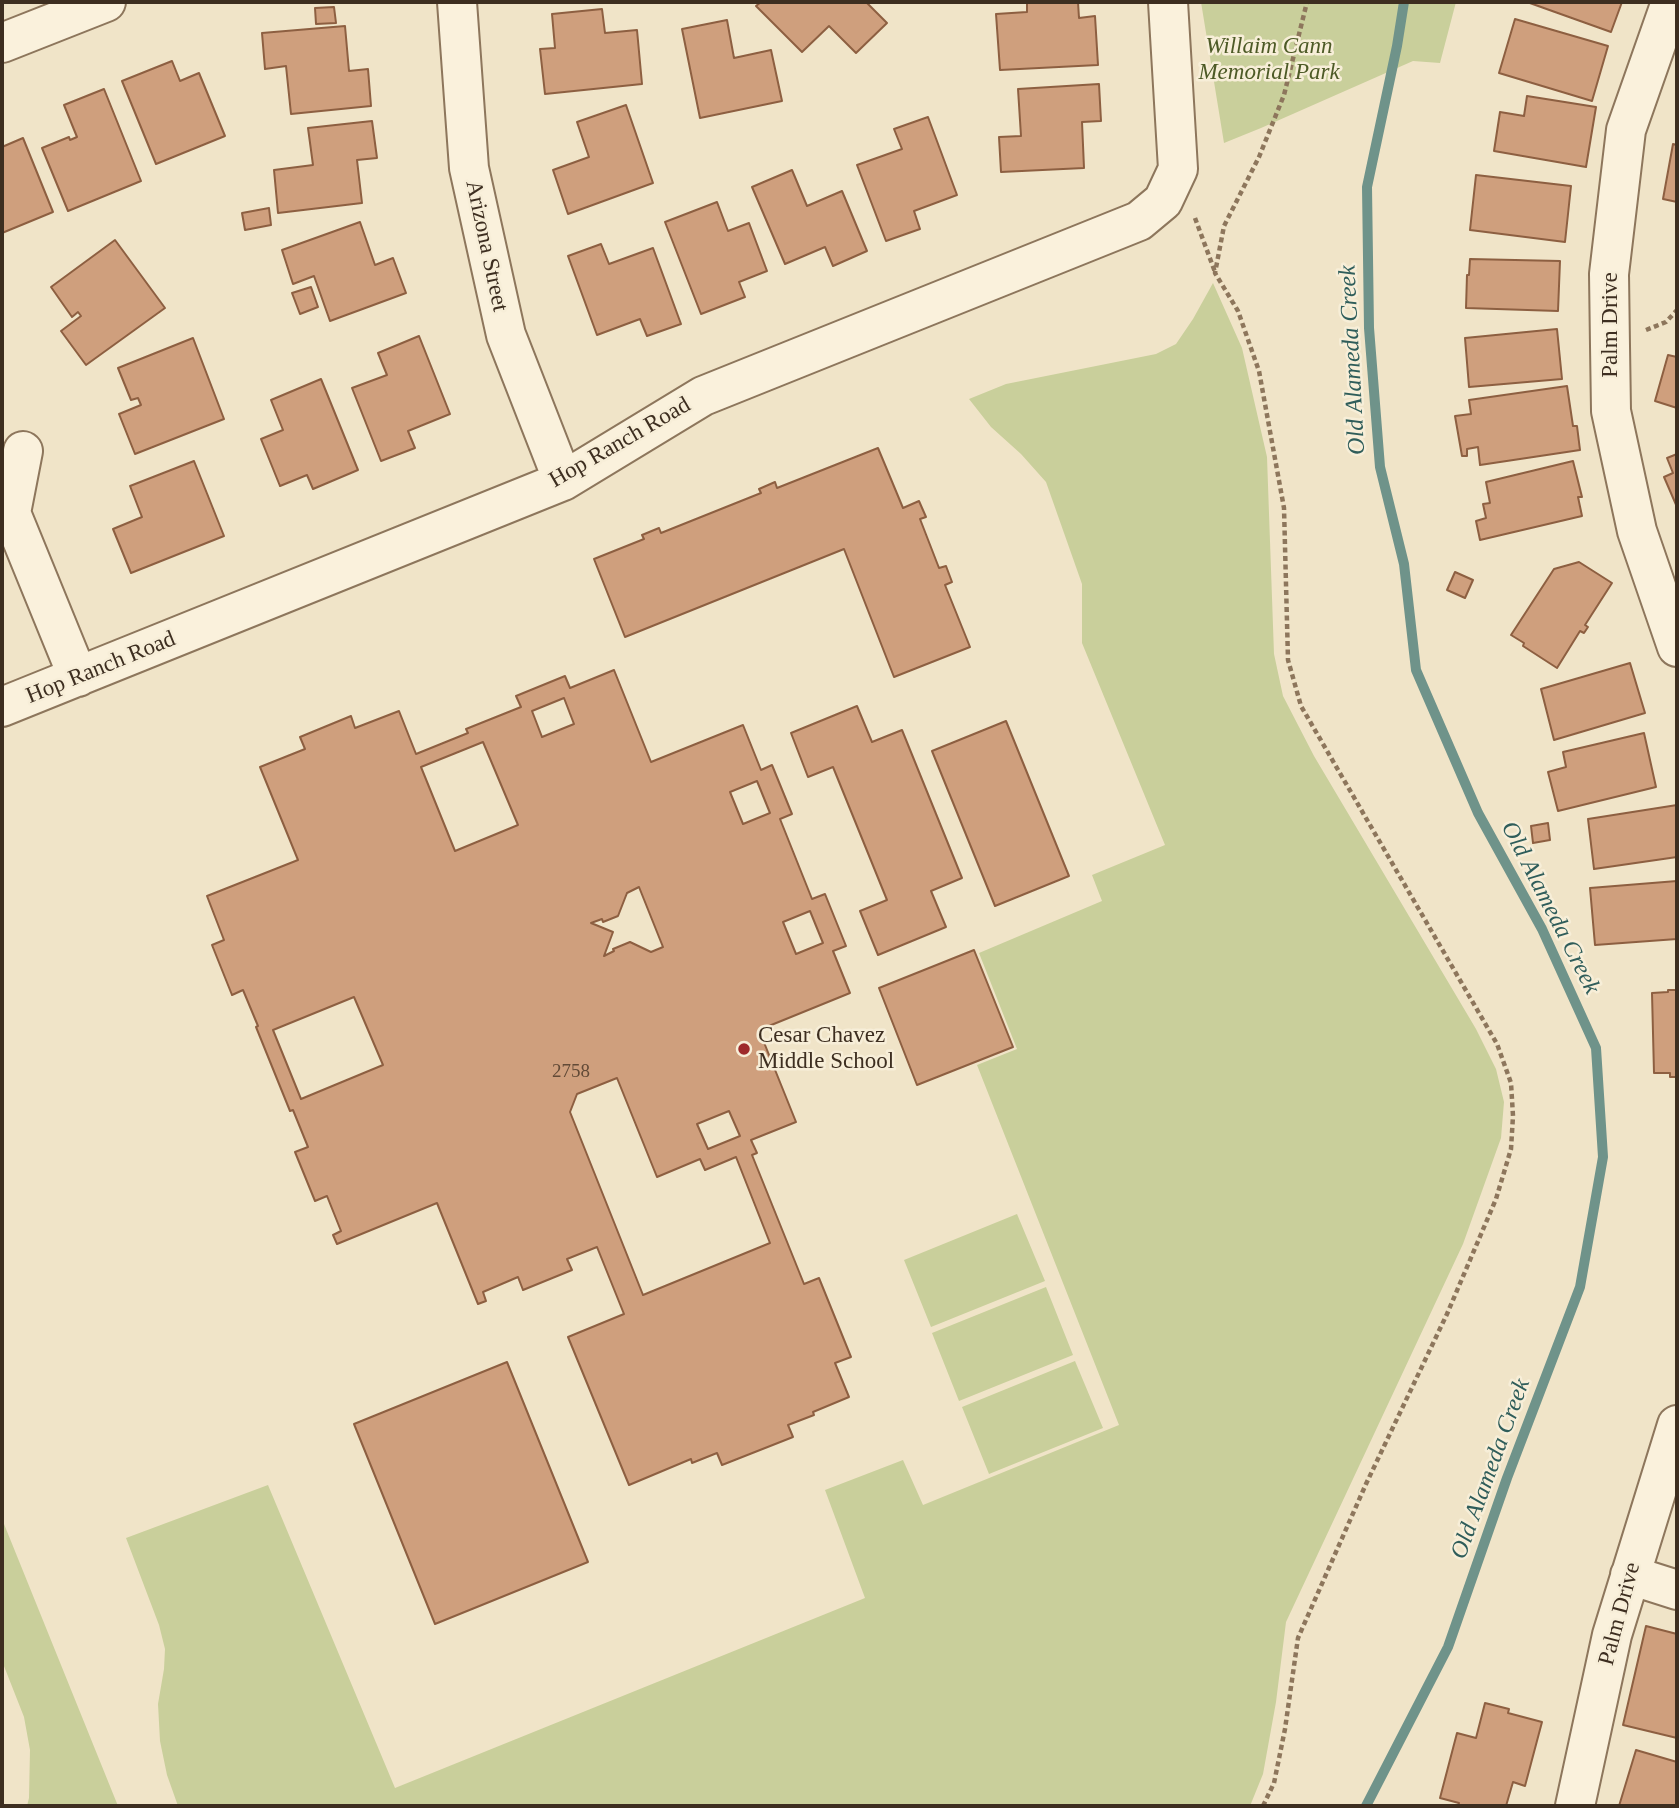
<!DOCTYPE html>
<html>
<head>
<meta charset="utf-8">
<style>
	body { margin:0 }
	#map { position:relative; width:1679px; height:1808px; overflow:hidden; background:#f0e4c8; font-family:"Times New Roman",serif }
	canvas { display:block }
	.frame { position:absolute; inset:0; border:4px solid #3d2e20; pointer-events:none }
</style>
</head>
<body>
<div id="map">
<canvas width="1679" height="1808"></canvas>
<div class="frame"></div>
</div>
<script>
const context = document.querySelector('canvas').getContext('2d');
context.lineJoin = 'round';
function fill(path, color) { context.fillStyle = color; context.fill(path, 'evenodd'); }
function trace(path, color, width, dash) { context.strokeStyle = color; context.lineWidth = width; context.lineCap = dash ? 'butt' : 'round'; context.setLineDash(dash || []); context.stroke(path); }
function write(font, color, halo, rows, align = 'center') {
  context.font = font + ' "Times New Roman",serif'; context.lineWidth = 5; context.setLineDash([]); context.textBaseline = 'middle'; context.strokeStyle = halo; context.fillStyle = color; for (const [text, x, y, turn = 0] of rows) {
    context.save(); context.translate(x, y); context.rotate((+turn || 0) * Math.PI / 180); context.textAlign = isNaN(turn) ? turn : align; if (halo) context.strokeText(text, 0, 0); context.fillText(text, 0, 0); context.restore();
  }
}
fill(new Path2D(`
	M 1201,2 L 1456,2 L 1440,63 L 1413,61 L 1261,128 L 1224,143 Z
	M 1213,283 L 1242,348 L 1267,457 L 1274,654 L 1283,696 L 1314,756 L 1476,1029 L 1496,1069 L 1504,1102 L 1501,1138 L 1463,1244 L 1286,1622 L 1276,1702 L 1263,1774 L 1250,1806 L 178,1806 L 167,1775 L 160,1741 L 158,1704 L 164,1669 L 165,1649 L 159,1625 L 126,1538 L 268,1485 L 395,1788 L 865,1598 L 825,1490 L 903,1460 L 923,1505 L 1119,1425 L 977,1065 L 1017,1049 L 979,953 L 1102,901 L 1092,875 L 1165,845 L 1082,643 L 1082,584 L 1046,482 L 1021,454 L 991,427 L 969,399 L 1006,384 L 1156,354 L 1176,344 L 1193,319 Z
	M 1017,1214 L 1045,1281 L 931,1327 L 904,1260 Z
	M 1046,1287 L 1073,1355 L 959,1401 L 932,1333 Z
	M 1075,1361 L 1103,1428 L 989,1474 L 962,1407 Z
	M 2,1519 L 118,1806 L 27,1806 L 29,1798 L 30,1750 L 24,1717 L 2,1661 Z`), '#c9cf9b');
trace(new Path2D(`
	M 1366,1806 L 1448,1647 L 1507,1478 L 1580,1287 L 1603,1157 L 1596,1048 L 1542,929 L 1478,813 L 1416,670 L 1404,564 L 1380,467 L 1369,328 L 1367,187 L 1397,46 L 1404,2`), '#6f938a', 10);
const building = new Path2D(`
	M 761,2 L 866,2 L 887,23 L 856,53 L 829,26 L 802,52 L 756,6 Z
	M 1027,2 L 1078,2 L 1079,18 L 1095,16 L 1098,65 L 1000,70 L 996,14 L 1027,12 Z
	M 1527,2 L 1622,2 L 1611,32 Z
	M 334,7 L 336,23 L 316,24 L 315,8 Z
	M 602,9 L 605,33 L 637,30 L 642,84 L 545,94 L 540,49 L 555,48 L 552,14 Z
	M 1515,19 L 1608,46 L 1592,101 L 1499,73 Z
	M 727,20 L 734,58 L 771,50 L 782,101 L 700,118 L 682,29 Z
	M 345,26 L 349,71 L 368,69 L 371,106 L 291,114 L 286,66 L 265,69 L 262,33 Z
	M 172,61 L 180,81 L 199,73 L 225,136 L 156,164 L 122,81 Z
	M 1099,84 L 1101,121 L 1082,122 L 1084,168 L 1001,172 L 999,137 L 1021,136 L 1018,89 Z
	M 104,89 L 141,181 L 68,211 L 42,148 L 69,137 L 70,140 L 77,137 L 64,105 Z
	M 1527,96 L 1596,107 L 1586,167 L 1494,151 L 1500,112 L 1524,116 Z
	M 626,105 L 653,183 L 568,214 L 553,170 L 589,157 L 577,122 Z
	M 928,117 L 957,195 L 914,211 L 920,229 L 886,241 L 857,165 L 902,149 L 894,129 Z
	M 372,121 L 377,158 L 357,160 L 362,203 L 278,213 L 274,170 L 313,165 L 308,128 Z
	M 23,138 L 53,212 L 2,233 L 2,147 Z
	M 1673,144 L 1677,145 L 1677,202 L 1663,199 Z
	M 792,170 L 807,206 L 842,191 L 867,251 L 833,266 L 825,247 L 785,264 L 752,187 Z
	M 1476,175 L 1571,186 L 1565,242 L 1470,230 Z
	M 717,202 L 728,231 L 749,223 L 767,271 L 739,282 L 745,297 L 701,314 L 665,222 Z
	M 269,208 L 271,225 L 245,230 L 242,213 Z
	M 360,222 L 375,265 L 393,258 L 406,293 L 330,321 L 314,276 L 293,284 L 282,250 Z
	M 115,240 L 165,308 L 86,365 L 61,331 L 81,316 L 78,312 L 72,317 L 51,287 Z
	M 601,244 L 609,264 L 653,248 L 681,324 L 647,336 L 640,319 L 597,335 L 568,256 Z
	M 1470,259 L 1560,261 L 1558,311 L 1466,308 L 1467,275 L 1469,275 Z
	M 311,287 L 318,307 L 300,314 L 292,293 Z
	M 1557,329 L 1562,379 L 1469,387 L 1465,338 Z
	M 419,336 L 450,414 L 408,431 L 415,448 L 381,461 L 352,388 L 387,375 L 378,353 Z
	M 193,338 L 224,419 L 135,454 L 119,414 L 141,405 L 138,398 L 131,400 L 118,368 Z
	M 1668,355 L 1677,357 L 1677,408 L 1655,401 Z
	M 321,379 L 358,470 L 313,489 L 307,475 L 280,486 L 261,439 L 283,430 L 271,400 Z
	M 1567,386 L 1573,426 L 1577,426 L 1580,450 L 1480,465 L 1478,447 L 1467,449 L 1467,456 L 1462,456 L 1455,416 L 1471,414 L 1469,400 Z
	M 878,448 L 903,508 L 919,501 L 926,517 L 920,519 L 939,568 L 946,566 L 952,582 L 945,585 L 970,647 L 894,677 L 844,549 L 625,637 L 594,559 L 644,539 L 642,535 L 659,528 L 661,533 L 761,493 L 759,489 L 775,482 L 777,488 Z
	M 1677,454 L 1677,507 L 1664,477 L 1673,473 L 1667,458 Z
	M 194,461 L 224,536 L 131,573 L 113,529 L 142,517 L 130,486 Z
	M 1573,461 L 1582,497 L 1578,497 L 1582,516 L 1480,540 L 1476,521 L 1486,518 L 1483,504 L 1490,503 L 1486,482 Z
	M 1579,562 L 1612,583 L 1585,625 L 1588,627 L 1584,633 L 1580,631 L 1557,668 L 1523,646 L 1524,643 L 1511,635 L 1554,569 Z
	M 1455,572 L 1473,580 L 1465,598 L 1447,590 Z
	M 1630,663 L 1645,713 L 1554,740 L 1541,689 Z
	M 614,670 L 651,762 L 743,725 L 761,770 L 772,765 L 792,814 L 780,819 L 812,899 L 825,894 L 846,946 L 833,951 L 850,993 L 759,1030 L 796,1122 L 751,1140 L 757,1153 L 752,1155 L 804,1284 L 819,1278 L 851,1357 L 835,1363 L 849,1397 L 813,1412 L 814,1415 L 788,1425 L 793,1437 L 722,1465 L 717,1453 L 692,1463 L 691,1459 L 629,1485 L 568,1337 L 624,1314 L 597,1247 L 567,1259 L 572,1270 L 523,1290 L 518,1277 L 483,1292 L 486,1301 L 478,1304 L 437,1203 L 337,1244 L 333,1235 L 341,1231 L 327,1196 L 315,1201 L 295,1152 L 308,1147 L 293,1110 L 290,1111 L 256,1027 L 258,1026 L 243,990 L 232,995 L 212,945 L 224,940 L 207,896 L 298,860 L 260,767 L 305,749 L 300,737 L 351,716 L 355,728 L 399,711 L 416,754 L 468,733 L 466,729 L 521,707 L 516,696 L 565,676 L 570,688 ZM 564,698 L 574,724 L 542,737 L 532,711 ZM 483,742 L 518,825 L 455,851 L 421,767 ZM 757,781 L 770,813 L 743,824 L 730,792 ZM 639,887 L 663,947 L 651,952 L 630,942 L 613,949 L 614,951 L 604,956 L 613,932 L 591,923 L 602,919 L 603,922 L 618,916 L 627,893 ZM 810,911 L 823,943 L 796,954 L 783,922 ZM 354,997 L 383,1065 L 301,1099 L 273,1030 ZM 617,1078 L 657,1177 L 700,1159 L 705,1170 L 736,1157 L 770,1243 L 643,1295 L 570,1112 L 577,1094 ZM 729,1111 L 740,1136 L 708,1149 L 697,1124 Z
	M 857,706 L 872,742 L 902,730 L 962,878 L 931,891 L 946,927 L 878,955 L 860,911 L 887,900 L 833,767 L 808,777 L 791,733 Z
	M 1006,721 L 1069,876 L 995,906 L 932,751 Z
	M 1644,733 L 1656,787 L 1558,811 L 1548,772 L 1566,767 L 1563,752 Z
	M 1677,805 L 1677,857 L 1594,869 L 1588,819 Z
	M 1548,823 L 1550,840 L 1533,843 L 1531,826 Z
	M 1677,881 L 1677,939 L 1595,945 L 1590,888 Z
	M 974,950 L 1013,1047 L 917,1085 L 879,988 Z
	M 1668,990 L 1677,990 L 1677,1077 L 1670,1077 L 1670,1073 L 1654,1073 L 1652,993 L 1668,992 Z
	M 507,1362 L 588,1562 L 435,1624 L 354,1424 Z
	M 1646,1626 L 1677,1634 L 1677,1738 L 1623,1725 Z
	M 1485,1703 L 1509,1709 L 1508,1713 L 1542,1722 L 1525,1786 L 1513,1782 L 1506,1806 L 1458,1806 L 1459,1803 L 1440,1798 L 1457,1733 L 1476,1738 Z
	M 1636,1750 L 1677,1762 L 1677,1806 L 1619,1806 Z`);
fill(building, '#cf9f7d');
trace(building, '#8d5f41', 2);
const minor = new Path2D(`
	M 457,2 L 469,168 L 506,335 L 563,481
	M 1671,2 L 1626,130 L 1609,274 L 1610,346 L 1611,411 L 1637,531 L 1677,647
	M 2,43 L 106,2
	M 23,451 L 11,513 L 78,677
	M 2,707 L 563,481 L 703,396 L 1139,221 L 1163,201 L 1178,169 L 1168,2
	M 1630,1575 L 1677,1590
	M 1575,1806 L 1612,1635 L 1677,1425`);
trace(minor, '#8d765c', 42);
trace(new Path2D(`
	M 1195,218 L 1215,272
	M 1646,330 L 1666,322 L 1677,310
	M 1263,1806 L 1274,1783 L 1285,1729 L 1298,1638 L 1366,1484 L 1447,1314 L 1496,1199 L 1511,1149 L 1513,1116 L 1511,1083 L 1497,1044 L 1301,706 L 1288,660 L 1284,508 L 1259,371 L 1238,311 L 1215,273 L 1224,226 L 1259,157 L 1284,95 L 1307,2`), '#8d765c', 4.5, [5, 3.5]);
trace(minor, '#faf1dc', 38);
for (const [x, y, r, color] of [
	[744,1049,7,"#9e2a2b"]
]) { const dot = new Path2D(); dot.arc(x, y, r, 0, 2 * Math.PI); context.fillStyle = color; context.fill(dot); trace(dot, '#f7eed8', 2.5); }
write('19px', '#624a37', null, [
	["2758",571,1072]
]);
write('italic 23px', '#4d5a26', '#f7eed8', [
	["Willaim Cann",1269,47],
	["Memorial Park",1269,73]
]);
write('23px', '#3d2e20', '#f7eed8', [
	["Arizona Street",486,246,78],
	["Palm Drive",1611,325,-90],
	["Hop Ranch Road",620,443,-30],
	["Hop Ranch Road",101,668,-22],
	["Palm Drive",1620,1614,-75]
]);
write('23px', '#3d2e20', '#f7eed8', [
	["Cesar Chavez",758,1036],
	["Middle School",758,1062]
], 'left');
write('italic 24px', '#2f5d5a', '#f7eed8', [
	["Old Alameda Creek",1353,360,-93],
	["Old Alameda Creek",1550,908,63],
	["Old Alameda Creek",1491,1469,-70]
]);
</script>
</body>
</html>
